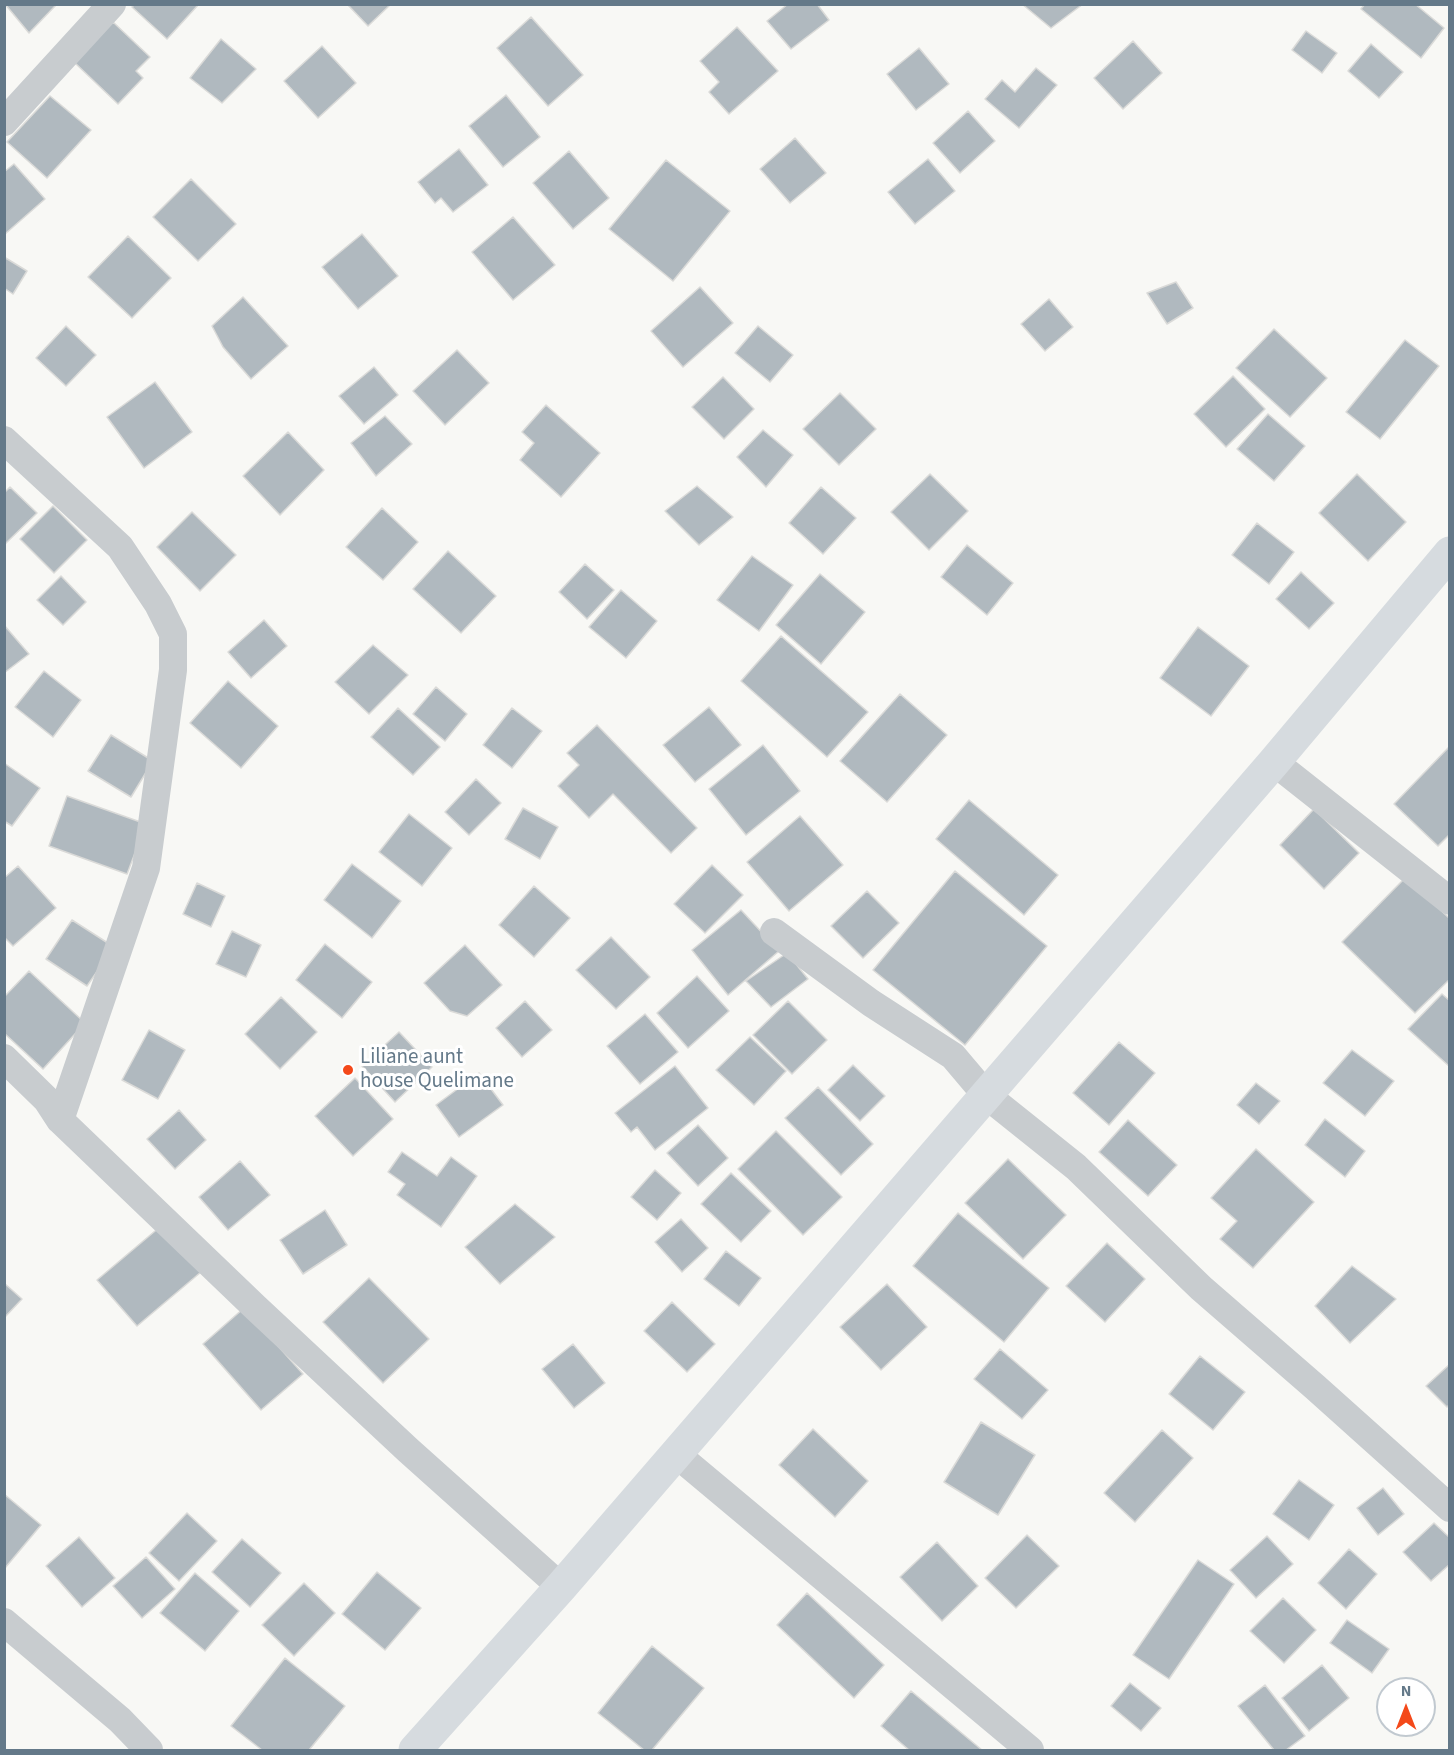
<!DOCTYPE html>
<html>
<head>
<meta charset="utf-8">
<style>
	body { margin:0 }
	#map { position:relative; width:1454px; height:1755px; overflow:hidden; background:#f8f8f5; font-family:"Source Sans 3",sans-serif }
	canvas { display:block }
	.frame { position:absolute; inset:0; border:6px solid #647989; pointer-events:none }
	.north { position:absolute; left:1376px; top:1677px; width:60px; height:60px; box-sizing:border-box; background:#fff; border:2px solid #c1c9d0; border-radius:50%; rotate:0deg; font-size:16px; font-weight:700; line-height:24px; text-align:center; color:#647989 }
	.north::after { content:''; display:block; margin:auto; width:21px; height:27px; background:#f4491a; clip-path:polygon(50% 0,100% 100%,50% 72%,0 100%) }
</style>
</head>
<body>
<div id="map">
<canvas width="1454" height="1755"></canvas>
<div class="frame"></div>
<div class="north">N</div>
</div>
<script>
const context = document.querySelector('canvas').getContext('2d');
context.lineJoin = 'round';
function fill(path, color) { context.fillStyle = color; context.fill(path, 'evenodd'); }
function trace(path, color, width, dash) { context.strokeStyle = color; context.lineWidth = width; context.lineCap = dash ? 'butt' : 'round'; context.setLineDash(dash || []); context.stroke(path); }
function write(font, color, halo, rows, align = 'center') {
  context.font = font + ' "Source Sans 3",sans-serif'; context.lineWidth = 6; context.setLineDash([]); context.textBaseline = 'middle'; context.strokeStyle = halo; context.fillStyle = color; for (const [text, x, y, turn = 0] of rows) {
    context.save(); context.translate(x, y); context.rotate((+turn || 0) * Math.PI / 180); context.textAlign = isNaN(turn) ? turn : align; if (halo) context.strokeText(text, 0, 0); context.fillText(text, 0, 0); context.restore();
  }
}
const building = new Path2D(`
	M 5,4 L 57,4 L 29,33 Z
	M 135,4 L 199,4 L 167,39 L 132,7 Z
	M 347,4 L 391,4 L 368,26 Z
	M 788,4 L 817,4 L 829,20 L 791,49 L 767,21 Z
	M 1022,4 L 1083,4 L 1051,28 Z
	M 1365,4 L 1415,4 L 1444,28 L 1421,58 L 1361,9 Z
	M 531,17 L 583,75 L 548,106 L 497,48 Z
	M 113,22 L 150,57 L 136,71 L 143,78 L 118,104 L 74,62 Z
	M 737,27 L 778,71 L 729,114 L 709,92 L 719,82 L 700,61 Z
	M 1306,31 L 1337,53 L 1322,73 L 1292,50 Z
	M 221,39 L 256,69 L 222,103 L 190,78 Z
	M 1133,41 L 1162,73 L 1123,109 L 1094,78 Z
	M 1371,44 L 1403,72 L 1379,98 L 1348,71 Z
	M 322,46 L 356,83 L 318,118 L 284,81 Z
	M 919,48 L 949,84 L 916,110 L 887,74 Z
	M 1036,68 L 1057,85 L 1019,128 L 985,99 L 1002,80 L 1015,92 Z
	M 506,95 L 540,137 L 503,167 L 469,126 Z
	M 50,96 L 91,130 L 47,178 L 7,142 Z
	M 968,111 L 995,141 L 960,173 L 933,143 Z
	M 795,138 L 826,173 L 790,203 L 760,169 Z
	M 459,149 L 488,185 L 453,212 L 441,198 L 435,203 L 418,182 Z
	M 569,151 L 609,198 L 573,229 L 533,183 Z
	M 928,159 L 955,191 L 915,224 L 888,192 Z
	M 666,160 L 730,211 L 673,281 L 609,229 Z
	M 14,164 L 45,199 L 5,234 L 4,172 Z
	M 191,179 L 236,224 L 198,261 L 153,217 Z
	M 513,217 L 555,265 L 513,300 L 472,252 Z
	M 362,234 L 398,276 L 358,309 L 322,267 Z
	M 128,236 L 171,278 L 132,318 L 88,277 Z
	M 4,257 L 27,271 L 13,294 L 4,288 Z
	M 1176,282 L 1193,308 L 1167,324 L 1147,293 Z
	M 700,287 L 733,323 L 683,367 L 651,331 Z
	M 243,297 L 288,346 L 251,379 L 223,347 L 212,326 Z
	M 1049,299 L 1073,327 L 1045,351 L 1021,324 Z
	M 66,326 L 96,355 L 66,386 L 36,358 Z
	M 758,326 L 793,355 L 770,382 L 735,353 Z
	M 1274,329 L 1327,378 L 1290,417 L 1236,368 Z
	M 1405,340 L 1439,366 L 1380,439 L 1346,412 Z
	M 457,350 L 489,383 L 445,425 L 413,391 Z
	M 374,367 L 398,395 L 364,424 L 339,396 Z
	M 1233,376 L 1265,409 L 1226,447 L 1194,414 Z
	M 723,377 L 754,409 L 724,439 L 692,407 Z
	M 155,382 L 192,432 L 144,468 L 107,417 Z
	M 840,393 L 876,429 L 839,465 L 803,429 Z
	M 546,405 L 600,453 L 561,497 L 520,460 L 534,443 L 522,432 Z
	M 1268,414 L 1305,446 L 1274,481 L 1237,449 Z
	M 385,416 L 412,444 L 376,476 L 351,443 Z
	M 763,430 L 793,455 L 766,487 L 737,457 Z
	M 288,432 L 324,470 L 280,515 L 243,476 Z
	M 930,474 L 968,511 L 929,550 L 891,512 Z
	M 1357,474 L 1406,522 L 1368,561 L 1319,513 Z
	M 697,486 L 733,517 L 699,545 L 665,511 Z
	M 10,487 L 37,513 L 5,544 L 4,493 Z
	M 821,487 L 856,518 L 823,554 L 789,523 Z
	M 53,506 L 87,540 L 54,573 L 20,539 Z
	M 382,508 L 418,542 L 383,580 L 346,547 Z
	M 192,512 L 236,555 L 200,591 L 157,547 Z
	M 1257,523 L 1294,552 L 1269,584 L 1232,555 Z
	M 967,545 L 1013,583 L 987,615 L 941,577 Z
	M 448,551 L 496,596 L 461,633 L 413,589 Z
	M 752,556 L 793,585 L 759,631 L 717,600 Z
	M 585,564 L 614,590 L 587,619 L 559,592 Z
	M 1301,572 L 1334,603 L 1309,629 L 1276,599 Z
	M 820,574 L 865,612 L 821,664 L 776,625 Z
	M 61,576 L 86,602 L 63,625 L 37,600 Z
	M 621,590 L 657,621 L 626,658 L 589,627 Z
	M 264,620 L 287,646 L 251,678 L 228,652 Z
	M 4,625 L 29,654 L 4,673 Z
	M 1198,627 L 1249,666 L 1211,716 L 1160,678 Z
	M 781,636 L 868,712 L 827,757 L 741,681 Z
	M 373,645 L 408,675 L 369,714 L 335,682 Z
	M 44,671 L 81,700 L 53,737 L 15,707 Z
	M 228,681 L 278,726 L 241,768 L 190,723 Z
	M 436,687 L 467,714 L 445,741 L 413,714 Z
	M 900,694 L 947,735 L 887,802 L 840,761 Z
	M 709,707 L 741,745 L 695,782 L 663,745 Z
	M 398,708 L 440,747 L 413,775 L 371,737 Z
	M 512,708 L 542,731 L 512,768 L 483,745 Z
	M 597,725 L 697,828 L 671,853 L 613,794 L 589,818 L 558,786 L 579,765 L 567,753 Z
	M 111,735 L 153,761 L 131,797 L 88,771 Z
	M 763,745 L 800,791 L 746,835 L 709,789 Z
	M 1450,746 L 1450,834 L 1438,846 L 1394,804 Z
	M 4,763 L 40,788 L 12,826 L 4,821 Z
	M 476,779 L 501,803 L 469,835 L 445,812 Z
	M 67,796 L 146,824 L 127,874 L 49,846 Z
	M 969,800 L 1058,875 L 1024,915 L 936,839 Z
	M 523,808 L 558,827 L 540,859 L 505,839 Z
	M 1314,809 L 1359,853 L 1324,889 L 1280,845 Z
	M 409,814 L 452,848 L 422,886 L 379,852 Z
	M 800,816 L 843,865 L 789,911 L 747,862 Z
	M 352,864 L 401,901 L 372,938 L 324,900 Z
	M 712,865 L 743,895 L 705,933 L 674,904 Z
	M 18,866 L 56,908 L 13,946 L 4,937 L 4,878 Z
	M 955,871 L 1047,946 L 965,1045 L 873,970 Z
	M 1406,877 L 1450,919 L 1450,979 L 1415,1013 L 1342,942 Z
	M 197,883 L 225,896 L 211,927 L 183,914 Z
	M 534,886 L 570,918 L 534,957 L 499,925 Z
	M 867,891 L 899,923 L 863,958 L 831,926 Z
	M 741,910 L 779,951 L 728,995 L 692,950 Z
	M 72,920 L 114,947 L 87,986 L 46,959 Z
	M 232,931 L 261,945 L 246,977 L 216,964 Z
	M 611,937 L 650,977 L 616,1009 L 576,970 Z
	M 325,944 L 372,982 L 342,1018 L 296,980 Z
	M 465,945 L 502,985 L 467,1016 L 450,1011 L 424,983 Z
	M 787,953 L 808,979 L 771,1007 L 746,981 Z
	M 29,971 L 85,1023 L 43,1069 L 4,1033 L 4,997 Z
	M 697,976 L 729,1011 L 688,1048 L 657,1013 Z
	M 1442,994 L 1450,1001 L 1450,1067 L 1408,1029 Z
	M 281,997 L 317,1032 L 280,1069 L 245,1034 Z
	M 525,1001 L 552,1030 L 522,1057 L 496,1028 Z
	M 788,1001 L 827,1040 L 792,1074 L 753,1035 Z
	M 645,1014 L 678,1052 L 640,1084 L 607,1046 Z
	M 149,1030 L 185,1050 L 158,1099 L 122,1080 Z
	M 399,1032 L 432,1067 L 395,1102 L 362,1066 Z
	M 750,1037 L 786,1071 L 754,1105 L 716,1070 Z
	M 1119,1042 L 1155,1073 L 1109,1125 L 1073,1093 Z
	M 1352,1050 L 1394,1081 L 1365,1116 L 1323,1083 Z
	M 853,1065 L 885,1096 L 860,1121 L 828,1090 Z
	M 675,1066 L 708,1108 L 655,1150 L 637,1127 L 631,1132 L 615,1113 Z
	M 479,1073 L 503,1105 L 459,1137 L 436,1105 Z
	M 355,1078 L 393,1119 L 353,1156 L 315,1116 Z
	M 1256,1083 L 1280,1101 L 1259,1124 L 1237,1105 Z
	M 818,1087 L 873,1144 L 841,1175 L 785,1118 Z
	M 179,1110 L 206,1140 L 175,1169 L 147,1139 Z
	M 1325,1119 L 1365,1151 L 1345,1177 L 1305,1145 Z
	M 1128,1120 L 1177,1165 L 1148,1196 L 1099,1152 Z
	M 698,1125 L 728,1158 L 698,1186 L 667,1153 Z
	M 776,1131 L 842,1197 L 803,1235 L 738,1169 Z
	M 1256,1149 L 1314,1202 L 1253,1268 L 1220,1239 L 1237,1221 L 1211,1198 Z
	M 402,1152 L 437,1176 L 451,1157 L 477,1176 L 441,1227 L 397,1195 L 405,1184 L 388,1172 Z
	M 1008,1159 L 1066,1215 L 1023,1259 L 965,1203 Z
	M 240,1161 L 270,1195 L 228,1230 L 199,1197 Z
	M 655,1170 L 681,1193 L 657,1220 L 631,1197 Z
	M 731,1173 L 771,1211 L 741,1242 L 701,1204 Z
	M 515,1204 L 555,1237 L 500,1284 L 465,1247 Z
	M 325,1210 L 347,1245 L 303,1274 L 280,1240 Z
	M 958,1213 L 1049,1288 L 1004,1342 L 913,1266 Z
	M 681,1219 L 708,1248 L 682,1272 L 655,1242 Z
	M 161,1226 L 201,1272 L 137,1326 L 97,1280 Z
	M 1107,1243 L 1145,1279 L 1105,1322 L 1066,1286 Z
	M 726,1251 L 761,1278 L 739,1306 L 704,1279 Z
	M 1352,1266 L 1396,1299 L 1350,1343 L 1315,1306 Z
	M 369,1278 L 429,1339 L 383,1383 L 323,1322 Z
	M 4,1283 L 22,1299 L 4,1318 Z
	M 887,1284 L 927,1327 L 881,1370 L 840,1327 Z
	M 672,1302 L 715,1344 L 687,1372 L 644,1331 Z
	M 244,1308 L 303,1374 L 261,1410 L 203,1344 Z
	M 573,1344 L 605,1383 L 574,1408 L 542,1369 Z
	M 1000,1349 L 1048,1390 L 1022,1419 L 974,1379 Z
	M 1200,1356 L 1245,1392 L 1213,1430 L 1169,1394 Z
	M 1450,1364 L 1450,1404 L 1447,1407 L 1426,1386 Z
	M 981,1422 L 1035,1455 L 998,1515 L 944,1482 Z
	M 813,1429 L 868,1481 L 835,1517 L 779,1465 Z
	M 1162,1430 L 1193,1458 L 1135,1522 L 1104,1493 Z
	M 1299,1480 L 1334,1505 L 1309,1540 L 1273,1514 Z
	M 1383,1488 L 1404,1514 L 1378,1535 L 1357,1508 Z
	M 4,1494 L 41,1525 L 5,1568 L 4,1568 Z
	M 187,1513 L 217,1541 L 179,1581 L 149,1553 Z
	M 1434,1523 L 1450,1538 L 1450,1564 L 1431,1581 L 1403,1552 Z
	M 1027,1535 L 1059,1566 L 1016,1608 L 985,1578 Z
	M 1267,1536 L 1293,1564 L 1256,1598 L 1230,1570 Z
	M 79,1537 L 115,1578 L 82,1607 L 46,1566 Z
	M 242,1539 L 281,1573 L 250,1607 L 212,1572 Z
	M 937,1542 L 978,1586 L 942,1621 L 900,1577 Z
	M 1349,1549 L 1377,1574 L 1346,1609 L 1318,1583 Z
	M 146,1557 L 175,1589 L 142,1618 L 113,1586 Z
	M 1198,1560 L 1234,1584 L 1169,1679 L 1133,1655 Z
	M 377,1572 L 421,1608 L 385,1650 L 342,1614 Z
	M 195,1573 L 239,1611 L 205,1651 L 160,1613 Z
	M 304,1583 L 335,1613 L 294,1656 L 262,1625 Z
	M 807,1593 L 884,1665 L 854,1698 L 777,1625 Z
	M 1283,1598 L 1316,1630 L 1284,1663 L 1250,1631 Z
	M 1347,1620 L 1389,1649 L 1372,1673 L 1330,1643 Z
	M 652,1646 L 704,1688 L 652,1750 L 644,1750 L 598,1713 Z
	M 285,1658 L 345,1706 L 309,1750 L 262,1750 L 231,1726 Z
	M 1322,1665 L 1349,1698 L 1309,1731 L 1282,1698 Z
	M 1130,1683 L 1161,1708 L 1141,1731 L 1111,1706 Z
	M 1265,1685 L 1305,1736 L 1286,1750 L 1274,1750 L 1238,1706 Z
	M 911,1691 L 982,1750 L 909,1750 L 881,1726 Z`);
fill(building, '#b0b9bf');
trace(building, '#dadad8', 1.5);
trace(new Path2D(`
	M 4,122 L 112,4
	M 4,440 L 120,547 L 158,604 L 173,634 L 173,670 L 146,868 L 60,1120
	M 1274,762 L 1450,901
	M 774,932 L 871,1003 L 953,1056 L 986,1095 L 1076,1167 L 1201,1288 L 1315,1387 L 1450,1508
	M 4,1058 L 47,1100 L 60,1120 L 255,1307 L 408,1450 L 561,1587
	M 676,1454 L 1030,1750
	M 4,1622 L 120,1720 L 149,1750`), '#c8cccf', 28);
trace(new Path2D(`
	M 415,1750 L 561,1587 L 1274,762 L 1450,553`), '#d6dbdf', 33);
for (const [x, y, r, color] of [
	[348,1070,6,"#f4491a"]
]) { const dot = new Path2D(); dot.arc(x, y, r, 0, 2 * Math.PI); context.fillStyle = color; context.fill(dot); trace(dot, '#fff', 2); }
write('21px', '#647989', '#fff', [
	["Liliane aunt",360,1058],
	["house Quelimane",360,1082]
], 'left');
</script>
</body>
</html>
